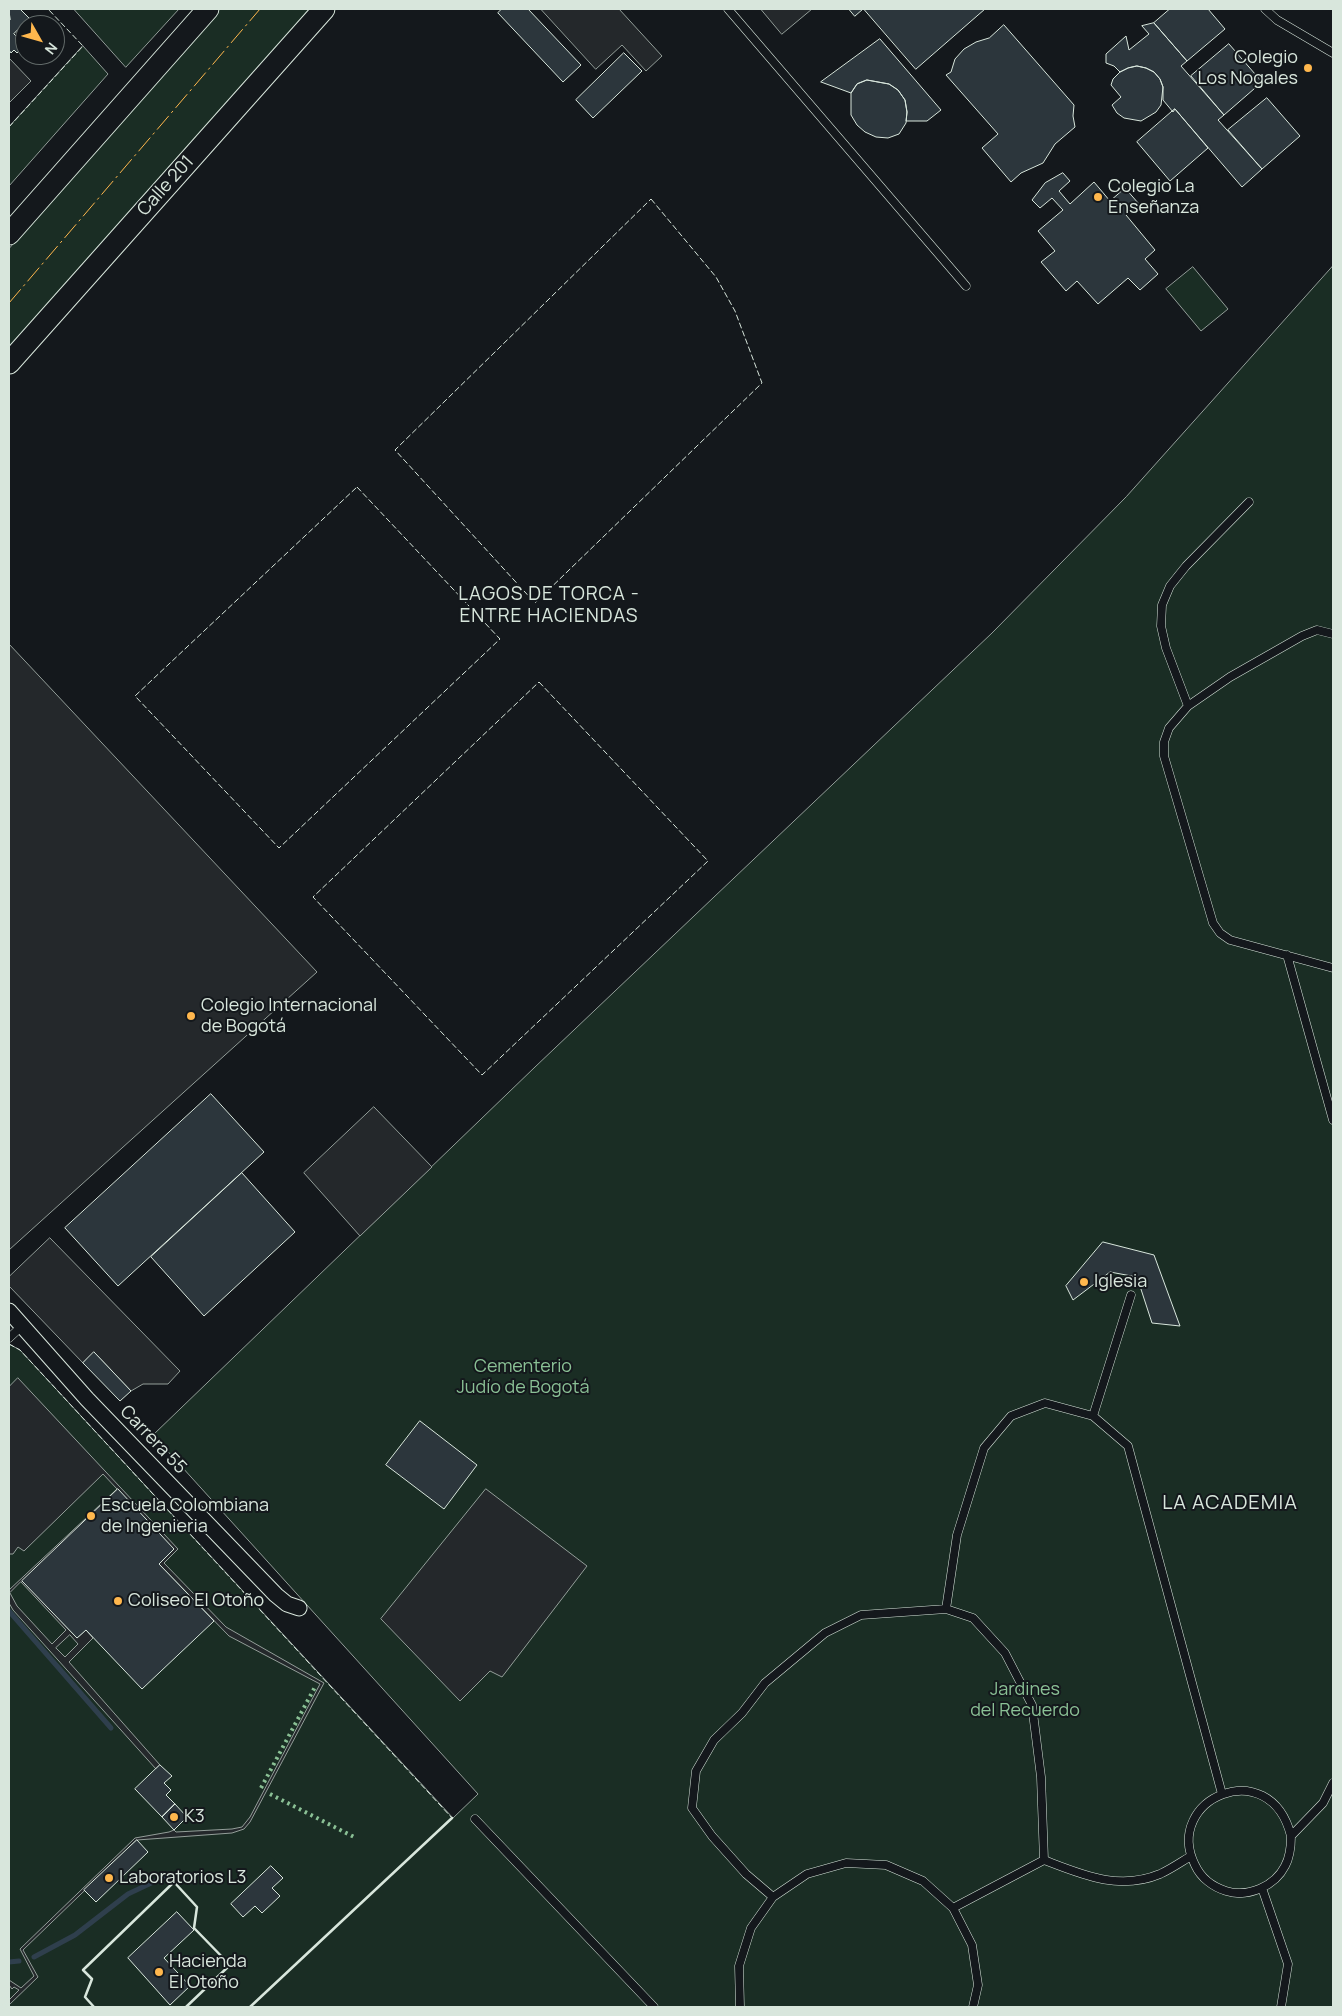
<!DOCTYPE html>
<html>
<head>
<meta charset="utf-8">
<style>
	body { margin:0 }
	#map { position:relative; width:1342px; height:2016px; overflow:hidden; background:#14181c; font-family:Manrope,sans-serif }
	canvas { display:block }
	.frame { position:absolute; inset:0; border:10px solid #d8e6dc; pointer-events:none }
	.north { position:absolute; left:15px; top:15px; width:50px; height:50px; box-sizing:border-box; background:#14181c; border:1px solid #626a69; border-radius:50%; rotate:128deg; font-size:14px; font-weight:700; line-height:20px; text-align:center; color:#d8e6dc }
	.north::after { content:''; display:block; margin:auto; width:18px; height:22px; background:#ffb74d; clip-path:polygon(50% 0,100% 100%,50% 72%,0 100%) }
</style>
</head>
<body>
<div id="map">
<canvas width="1342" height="2016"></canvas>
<div class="frame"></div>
<div class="north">N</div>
</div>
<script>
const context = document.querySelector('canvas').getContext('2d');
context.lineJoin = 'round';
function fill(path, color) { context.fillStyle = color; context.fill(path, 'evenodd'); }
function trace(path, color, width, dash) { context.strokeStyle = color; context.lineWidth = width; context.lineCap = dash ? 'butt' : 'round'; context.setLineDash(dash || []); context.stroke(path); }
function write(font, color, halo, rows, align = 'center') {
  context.font = font + ' Manrope,sans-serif'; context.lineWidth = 4; context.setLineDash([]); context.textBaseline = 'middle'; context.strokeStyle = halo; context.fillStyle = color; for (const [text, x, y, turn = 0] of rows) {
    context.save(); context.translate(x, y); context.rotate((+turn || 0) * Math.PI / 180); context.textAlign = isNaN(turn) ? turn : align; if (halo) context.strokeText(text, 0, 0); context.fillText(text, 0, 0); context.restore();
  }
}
const green = new Path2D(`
	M 74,9 L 179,9 L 126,67 Z
	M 220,9 L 311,9 L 9,350 L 9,249 Z
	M 83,46 L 108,74 L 9,186 L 9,127 Z
	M 1333,266 L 1333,2007 L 9,2007 L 9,1344 L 20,1350 L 453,1818 L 478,1794 L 153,1435 L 535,1067 L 992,633 L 1126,497 Z
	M 1193,267 L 1228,309 L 1201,331 L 1166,289 Z`);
fill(green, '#1a2d24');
trace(green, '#939e99', 1);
const parking = new Path2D(`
	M 541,9 L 619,9 L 662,56 L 646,71 L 622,45 L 596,69 Z
	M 761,9 L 812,9 L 782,34 Z
	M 9,58 L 31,81 L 9,103 Z
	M 9,644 L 317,972 L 9,1250 Z
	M 374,1107 L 432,1167 L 360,1236 L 304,1173 Z
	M 50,1238 L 180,1371 L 168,1384 L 143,1384 L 131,1391 L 95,1353 L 83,1363 L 9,1286 L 9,1277 Z
	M 18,1378 L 178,1549 L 164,1563 L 226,1627 L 324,1683 L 250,1822 L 244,1829 L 232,1833 L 137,1840 L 23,1950 L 38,1977 L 9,2005 L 9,2000 L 19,1990 L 14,1987 L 12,1989 L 9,1985 L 9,1980 L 21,1988 L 34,1976 L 20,1949 L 135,1838 L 169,1832 L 174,1830 L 176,1832 L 232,1829 L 242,1827 L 250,1817 L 320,1684 L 229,1636 L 159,1564 L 118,1490 L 23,1581 L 77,1638 L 86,1630 L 93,1638 L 69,1662 L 160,1765 L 156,1769 L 13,1610 L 9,1603 L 9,1590 L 117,1489 L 103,1474 L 24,1551 L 18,1547 L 13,1554 L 9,1554 L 9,1387 ZM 21,1582 L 66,1630 L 52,1644 L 17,1606 L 10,1593 ZM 70,1635 L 78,1644 L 65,1657 L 56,1648 Z
	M 486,1489 L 587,1566 L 502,1677 L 490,1671 L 460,1701 L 381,1619 Z`);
fill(parking, '#24282b');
trace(parking, '#939e99', 1);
trace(new Path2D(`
	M 9,1611 L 111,1728
	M 34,1957 L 75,1935 L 128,1894 L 166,1876
	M 9,1962 L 19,1961`), '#2f3f4d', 5);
const building = new Path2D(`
	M 9,9 L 20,9 L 36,25 L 25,25 L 25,45 L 17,53 L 14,50 L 11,53 L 9,50 L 9,21 L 10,20 ZM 19,29 L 23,32 L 17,37 L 14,34 Z
	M 502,9 L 528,9 L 581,65 L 563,82 L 498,13 Z
	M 849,9 L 863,9 L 855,16 Z
	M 864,9 L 985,9 L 916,69 Z
	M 1170,9 L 1208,9 L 1225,29 L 1187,61 L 1154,23 Z
	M 1154,23 L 1187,61 L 1181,66 L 1224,115 L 1218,120 L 1262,169 L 1242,187 L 1175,109 L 1173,112 L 1163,100 L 1163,87 L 1160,79 L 1154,72 L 1146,68 L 1137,66 L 1128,68 L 1120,72 L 1114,66 L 1106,63 L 1106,54 L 1126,36 L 1129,50 L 1149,34 L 1142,26 Z
	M 1004,25 L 1074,105 L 1073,116 L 1075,127 L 1055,144 L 1043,163 L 1021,173 L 1011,182 L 982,148 L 998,134 L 946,75 L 951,72 L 955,59 L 964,49 L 976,42 L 989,38 Z
	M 880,39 L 941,110 L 927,121 L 906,121 L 907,112 L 905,100 L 898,90 L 889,84 L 867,80 L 857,84 L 851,93 L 821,82 Z
	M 1229,44 L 1262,82 L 1224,115 L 1191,76 Z
	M 624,53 L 642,71 L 593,118 L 576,100 Z
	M 1137,66 L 1146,68 L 1154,72 L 1160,79 L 1163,87 L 1161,105 L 1156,112 L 1141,121 L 1124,118 L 1117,113 L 1112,105 L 1121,97 L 1111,85 L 1113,79 L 1120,72 L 1128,68 Z
	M 867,80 L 889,84 L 898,90 L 905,100 L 907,112 L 906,123 L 899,134 L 888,138 L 876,137 L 865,132 L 857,125 L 851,115 L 851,93 L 857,84 Z
	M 1267,98 L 1300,136 L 1262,169 L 1228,130 Z
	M 1175,109 L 1208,148 L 1170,181 L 1137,142 Z
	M 1063,173 L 1070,181 L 1059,191 L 1070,204 L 1094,182 L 1110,201 L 1125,188 L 1139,204 L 1126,215 L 1155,250 L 1145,259 L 1158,274 L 1140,290 L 1128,278 L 1098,304 L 1077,281 L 1066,291 L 1041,262 L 1055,251 L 1038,231 L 1063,210 L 1052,198 L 1040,208 L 1032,200 L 1045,183 Z
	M 211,1094 L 264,1152 L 118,1286 L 65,1228 Z
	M 242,1173 L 295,1232 L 204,1316 L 151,1257 Z
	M 1103,1242 L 1154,1255 L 1180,1326 L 1152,1323 L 1137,1277 L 1110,1272 L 1073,1300 L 1066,1286 Z
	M 94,1352 L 131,1391 L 120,1401 L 83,1363 Z
	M 420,1421 L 477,1465 L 444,1509 L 386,1465 Z
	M 118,1489 L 174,1549 L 159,1564 L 214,1621 L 142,1689 L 86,1630 L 77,1638 L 22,1581 Z
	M 160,1765 L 172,1776 L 164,1783 L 171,1790 L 166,1795 L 175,1804 L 162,1817 L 135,1789 Z
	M 175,1804 L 187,1817 L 174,1830 L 162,1817 Z
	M 137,1840 L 148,1852 L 96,1902 L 84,1890 Z
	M 271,1866 L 283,1878 L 272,1888 L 280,1896 L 262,1913 L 255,1906 L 243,1917 L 231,1904 Z
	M 177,1912 L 194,1930 L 164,1958 L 190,1986 L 170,2005 L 128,1958 Z`);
fill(building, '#2c363c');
trace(building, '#d8e6dc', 1);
const service = new Path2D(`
	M 728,9 L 966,286
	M 1265,9 L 1277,20 L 1333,53
	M 1333,634 L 1317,630 L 1302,636 L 1230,677 L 1188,706 L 1169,728 L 1164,742 L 1164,756 L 1213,923 L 1220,933 L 1230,940 L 1333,968
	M 1188,706 L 1166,648 L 1161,626 L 1162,605 L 1170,586 L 1186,566 L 1249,502
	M 1287,955 L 1333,1120
	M 9,1338 L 22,1326
	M 1093,1416 L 1131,1295
	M 946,1609 L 957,1535 L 984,1448 L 1011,1416 L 1045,1403 L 1093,1416 L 1128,1446 L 1222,1794
	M 475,1819 L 654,2007
	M 1291,1836 C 1270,1752 1162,1799 1195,1865 C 1201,1878 1213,1887 1226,1891 C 1248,1898 1275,1886 1285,1866 C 1290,1857 1291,1847 1291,1836 L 1323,1803 L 1333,1783
	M 1262,1888 L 1288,1964 L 1281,2007
	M 773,1897 L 746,1874 L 712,1836 L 692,1808 L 696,1771 L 714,1740 L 742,1713 L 765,1683 L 825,1633 L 861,1615 L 946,1609 L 973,1618 L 1005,1653 L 1032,1705 L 1041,1777 L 1044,1860
	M 953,1908 L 1044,1860 C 1083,1875 1119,1891 1160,1874 C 1171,1869 1181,1862 1191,1856
	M 740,2007 L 739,1966 L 751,1928 L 773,1897 L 807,1874 L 846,1863 L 886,1865 L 923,1881 L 953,1908 L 972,1945 L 978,1985 L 973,2007`);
const minor = new Path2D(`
	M 9,1311 L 87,1399 L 276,1595 L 287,1604 L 299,1608`);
const secondary = new Path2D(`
	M 9,234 L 208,9
	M 9,363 L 324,9`);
trace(service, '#d8e6dc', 9);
trace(minor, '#d8e6dc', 17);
trace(secondary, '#d8e6dc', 23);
trace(service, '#14181c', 8);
trace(minor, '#14181c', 15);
trace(secondary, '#14181c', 21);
trace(new Path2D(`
	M 261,1788 L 315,1687
	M 270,1794 L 356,1838`), '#8ac095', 4, [2.5, 4]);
trace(new Path2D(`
	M 9,127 L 83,46 L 48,9
	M 651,199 L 716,277 L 735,311 L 762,383 L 535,603 L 395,450 Z
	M 357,487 L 500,639 L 279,848 L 135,696 Z
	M 539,682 L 708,861 L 482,1075 L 313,897 Z
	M 9,1344 L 20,1350 L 452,1818`), '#d8e6dc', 1, [6, 2.5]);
trace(new Path2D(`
	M 94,2007 L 85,1997 L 92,1979 L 83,1970 L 174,1882 L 197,1907 L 194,1928 L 230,1965 L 186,2007
	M 250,2007 L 452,1818`), '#d8e6dc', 2.5);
trace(new Path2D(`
	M 9,303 L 260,9`), '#ffb74d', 1, [18, 4, 2.5, 4]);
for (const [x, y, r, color] of [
	[1308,68,5,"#ffb74d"],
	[1098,197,5,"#ffb74d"],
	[191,1016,5,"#ffb74d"],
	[1084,1282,5,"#ffb74d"],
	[91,1516,5,"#ffb74d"],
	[118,1601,5,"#ffb74d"],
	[174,1817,5,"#ffb74d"],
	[109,1878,5,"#ffb74d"],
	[159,1972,5,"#ffb74d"]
]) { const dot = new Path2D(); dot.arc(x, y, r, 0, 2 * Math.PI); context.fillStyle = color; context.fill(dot); trace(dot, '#14181c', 2); }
write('18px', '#d8e6dc', '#14181c', [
	["Colegio",1298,58,"right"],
	["Los Nogales",1298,79,"right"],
	["Colegio La",1108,187],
	["Enseñanza",1108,208],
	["Colegio Internacional",201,1006],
	["de Bogotá",201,1027],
	["Iglesia",1094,1282],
	["Escuela Colombiana",101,1506],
	["de Ingenieria",101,1527],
	["Coliseo El Otoño",128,1601],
	["K3",184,1817],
	["Laboratorios L3",119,1878],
	["Hacienda",169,1962],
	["El Otoño",169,1983]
], 'left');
write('18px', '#d8e6dc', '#14181c', [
	["Calle 201",166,186,-48],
	["Carrera 55",153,1440,46]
]);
write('18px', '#8ac095', '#14181c', [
	["Cementerio",523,1367],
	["Judío de Bogotá",523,1388],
	["Jardines",1025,1690],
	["del Recuerdo",1025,1711]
]);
context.letterSpacing = '1px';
write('19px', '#d8e6dc', '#14181c', [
	["LAGOS DE TORCA -",549,595],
	["ENTRE HACIENDAS",549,617]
]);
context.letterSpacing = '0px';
context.letterSpacing = '1px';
write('20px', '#d8e6dc', '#14181c', [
	["LA ACADEMIA",1230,1503]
]);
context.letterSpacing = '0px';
</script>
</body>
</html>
